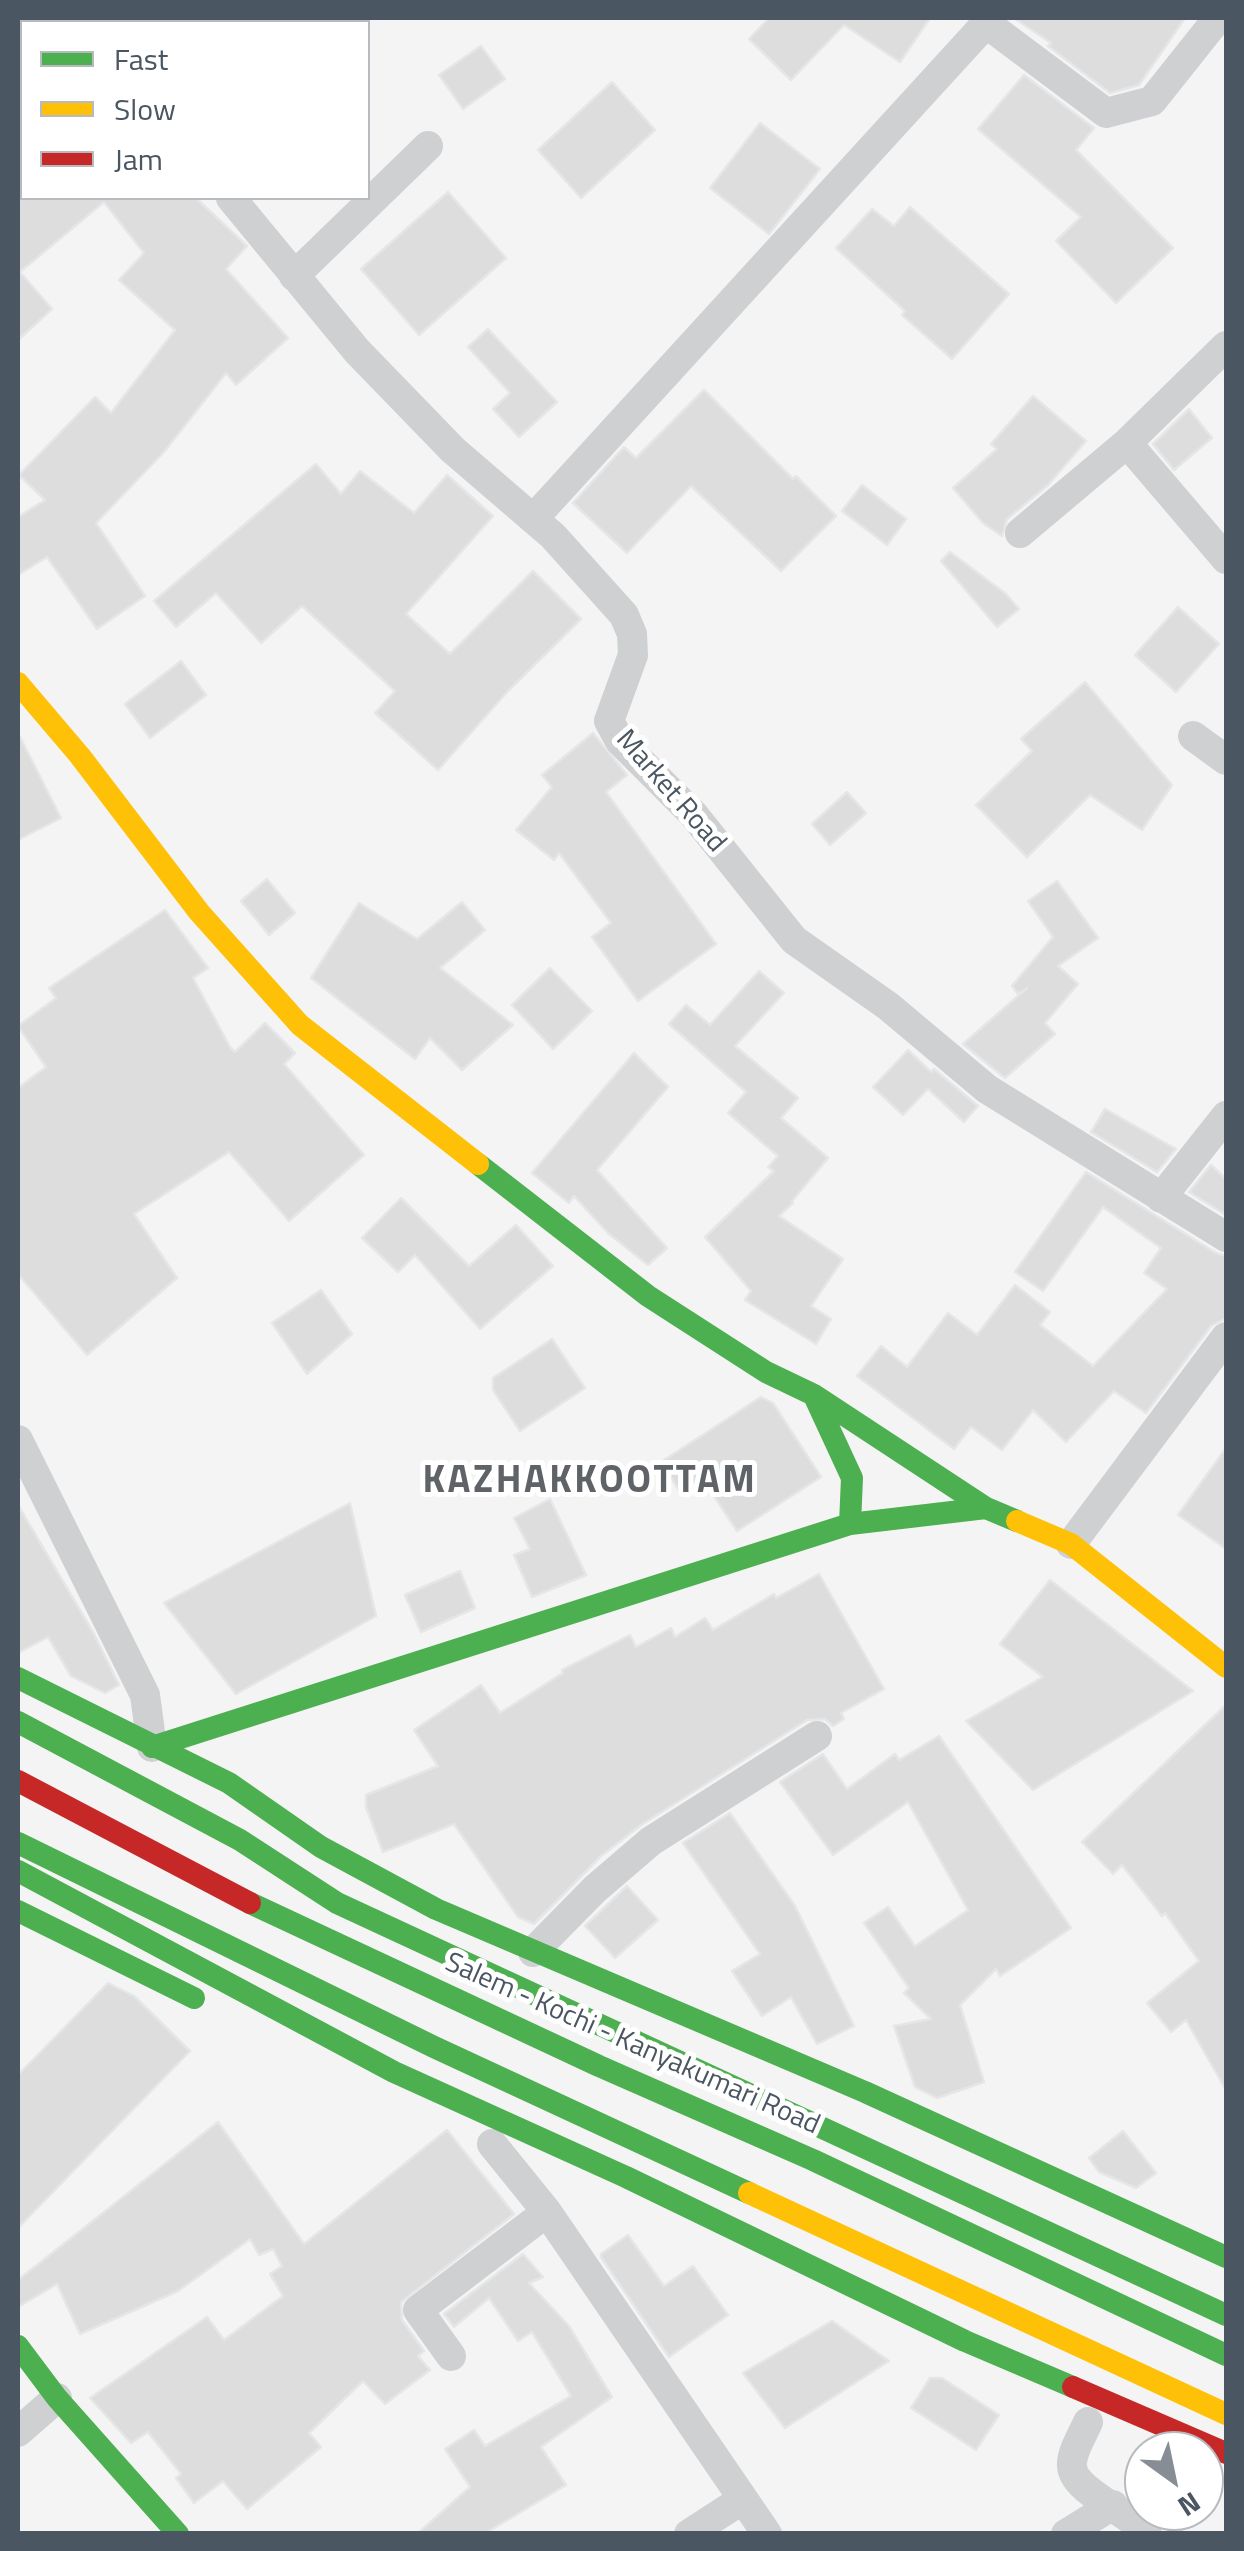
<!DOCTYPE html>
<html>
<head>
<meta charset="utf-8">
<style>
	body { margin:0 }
	#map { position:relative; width:1244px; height:2551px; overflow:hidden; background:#f4f4f4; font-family:"Titillium Web",sans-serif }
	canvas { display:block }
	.frame { position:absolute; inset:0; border:20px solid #4a5661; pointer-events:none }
	.legend { position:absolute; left:20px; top:20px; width:350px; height:180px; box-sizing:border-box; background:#fff; border:2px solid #b7bbc0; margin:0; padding:12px 18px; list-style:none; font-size:30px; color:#4a5661 }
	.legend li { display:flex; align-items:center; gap:20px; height:50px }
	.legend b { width:50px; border:2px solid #b7bbc0 }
	.north { position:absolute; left:1124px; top:2431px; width:100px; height:100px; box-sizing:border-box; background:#fff; border:2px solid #b7bbc0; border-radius:50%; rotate:147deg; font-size:28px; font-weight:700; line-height:40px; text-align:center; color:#4a5661 }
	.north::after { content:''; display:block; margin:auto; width:35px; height:45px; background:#868d94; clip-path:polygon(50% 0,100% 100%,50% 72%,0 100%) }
</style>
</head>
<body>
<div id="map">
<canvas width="1244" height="2551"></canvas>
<div class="frame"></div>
<ul class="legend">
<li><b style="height:12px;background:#4caf50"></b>Fast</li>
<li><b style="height:12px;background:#ffc107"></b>Slow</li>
<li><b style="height:12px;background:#c62828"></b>Jam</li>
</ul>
<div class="north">N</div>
</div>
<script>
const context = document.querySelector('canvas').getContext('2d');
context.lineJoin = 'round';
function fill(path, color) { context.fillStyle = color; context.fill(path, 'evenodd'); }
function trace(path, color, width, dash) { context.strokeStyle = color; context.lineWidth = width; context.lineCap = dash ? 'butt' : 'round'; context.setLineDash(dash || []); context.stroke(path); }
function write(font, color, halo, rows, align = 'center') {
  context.font = font + ' "Titillium Web",sans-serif'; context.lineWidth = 10; context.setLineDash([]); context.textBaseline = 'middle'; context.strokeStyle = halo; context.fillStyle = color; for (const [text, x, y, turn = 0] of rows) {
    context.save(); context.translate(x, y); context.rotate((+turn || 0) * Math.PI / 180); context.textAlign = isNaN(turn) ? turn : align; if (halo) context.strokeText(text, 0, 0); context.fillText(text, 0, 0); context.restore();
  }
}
const building = new Path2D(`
	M 769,18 L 930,18 L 900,62 L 844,25 L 791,80 L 749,39 Z
	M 1014,18 L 1185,18 L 1139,85 L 1110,93 L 1048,46 L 1051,43 Z
	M 481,46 L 505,79 L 463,109 L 439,75 Z
	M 1024,75 L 1094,128 L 1076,150 L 1173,248 L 1116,303 L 1056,241 L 1081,217 L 978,129 Z
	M 612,82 L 655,130 L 581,198 L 538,150 Z
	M 760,123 L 820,169 L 769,234 L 710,188 Z
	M 448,192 L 506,258 L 419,335 L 361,269 Z
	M 18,198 L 196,198 L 247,246 L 226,269 L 288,338 L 236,385 L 226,373 L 164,452 L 96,523 L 145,596 L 97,629 L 47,557 L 18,575 L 18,517 L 45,500 L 19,475 L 95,397 L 111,413 L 175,330 L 119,280 L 144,253 L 104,202 L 20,272 L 52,309 L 18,340 Z
	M 910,207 L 1009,294 L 952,359 L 902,315 L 905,311 L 836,248 L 872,209 L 894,226 Z
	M 488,329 L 557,402 L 519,437 L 493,409 L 510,393 L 468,347 Z
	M 704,390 L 793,479 L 796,476 L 836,516 L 781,571 L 691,486 L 627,553 L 573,503 L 624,447 L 636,458 Z
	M 1033,396 L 1086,441 L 1048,485 L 1007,519 L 1002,536 L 983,523 L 953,488 L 997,449 L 991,444 Z
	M 1189,409 L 1212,438 L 1174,470 L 1153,444 Z
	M 316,464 L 341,494 L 360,471 L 414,513 L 447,475 L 493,516 L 406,614 L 450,654 L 533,571 L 581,619 L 508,691 L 438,770 L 375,713 L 395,691 L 302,606 L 261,643 L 216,593 L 176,627 L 154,601 Z
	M 862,485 L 906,519 L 887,545 L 842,511 Z
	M 950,552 L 1006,594 L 1019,609 L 997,627 L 941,561 Z
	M 1178,607 L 1219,644 L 1176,692 L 1135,655 Z
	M 181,661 L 206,695 L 150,738 L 125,704 Z
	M 1085,682 L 1172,785 L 1142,830 L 1090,795 L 1027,857 L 976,805 L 1032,751 L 1021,739 Z
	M 18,733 L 61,818 L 18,840 Z
	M 593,733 L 627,775 L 606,792 L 716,944 L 638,1001 L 592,937 L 611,923 L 559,853 L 554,860 L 516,830 L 552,787 L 542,775 Z
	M 847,792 L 866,813 L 830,845 L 812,824 Z
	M 267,879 L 295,913 L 269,935 L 241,901 Z
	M 1057,881 L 1098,938 L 1058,966 L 1078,984 L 1045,1023 L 1055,1034 L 1005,1078 L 963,1044 L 1027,988 L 1018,994 L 1012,986 L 1053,937 L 1028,901 Z
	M 462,902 L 485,930 L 440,968 L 513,1025 L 462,1070 L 430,1038 L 415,1059 L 311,978 L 359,903 L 417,939 Z
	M 165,910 L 208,968 L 193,978 L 230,1047 L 235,1052 L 265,1023 L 295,1053 L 284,1064 L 364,1155 L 289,1221 L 229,1152 L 134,1214 L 177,1278 L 87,1355 L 18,1274 L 18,1088 L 46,1067 L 18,1026 L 56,998 L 49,988 Z
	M 550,968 L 592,1011 L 553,1049 L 512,1005 Z
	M 759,971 L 784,993 L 735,1046 L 798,1098 L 781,1118 L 828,1158 L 792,1201 L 793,1203 L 779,1216 L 843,1259 L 811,1306 L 831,1319 L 816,1344 L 745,1300 L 751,1291 L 705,1237 L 774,1171 L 768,1167 L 778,1156 L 728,1113 L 746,1092 L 669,1024 L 686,1005 L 710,1025 Z
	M 908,1050 L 931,1072 L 934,1069 L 978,1106 L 964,1122 L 928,1089 L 903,1115 L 873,1087 Z
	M 634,1053 L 668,1087 L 597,1170 L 667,1248 L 648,1265 L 608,1233 L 574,1196 L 569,1203 L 532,1173 Z
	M 1105,1109 L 1176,1149 L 1157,1172 L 1091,1132 Z
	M 1211,1165 L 1226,1179 L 1226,1215 L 1189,1192 Z
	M 1086,1172 L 1216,1253 L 1226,1256 L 1226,1318 L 1211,1326 L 1146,1413 L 1114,1391 L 1066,1442 L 1033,1410 L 1002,1450 L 971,1427 L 954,1449 L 857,1376 L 881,1346 L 907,1367 L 948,1313 L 977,1335 L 1015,1285 L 1050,1312 L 1040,1325 L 1093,1366 L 1167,1289 L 1144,1273 L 1161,1248 L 1103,1207 L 1043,1291 L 1015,1272 Z
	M 401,1198 L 469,1266 L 516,1225 L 553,1266 L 480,1329 L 415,1255 L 398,1272 L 362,1238 Z
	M 321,1290 L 352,1334 L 307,1374 L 272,1323 Z
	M 552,1339 L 585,1388 L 520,1431 L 493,1390 L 493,1378 Z
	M 761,1397 L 773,1403 L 821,1477 L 737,1531 L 702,1478 L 680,1492 L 661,1462 Z
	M 1226,1448 L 1226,1549 L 1178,1515 Z
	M 550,1499 L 586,1575 L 532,1597 L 514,1555 L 530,1549 L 514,1518 Z
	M 350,1503 L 376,1616 L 236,1694 L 164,1603 Z
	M 18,1505 L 94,1634 L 119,1685 L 105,1693 L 71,1676 L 48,1637 L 18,1653 Z
	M 460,1571 L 475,1608 L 421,1632 L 405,1595 Z
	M 819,1574 L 884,1689 L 841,1713 L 844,1719 L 833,1726 L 825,1719 L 807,1720 L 641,1825 L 601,1856 L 534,1924 L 518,1917 L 454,1824 L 383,1852 L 366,1807 L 366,1795 L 438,1766 L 414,1730 L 481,1685 L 500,1713 L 563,1673 L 562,1670 L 630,1635 L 636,1647 L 671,1628 L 675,1637 L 705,1618 L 713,1630 L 774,1594 L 776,1598 Z
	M 1050,1580 L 1193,1691 L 1033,1790 L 966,1721 L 1043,1677 L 1000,1644 Z
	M 1226,1705 L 1226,2090 L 1186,2020 L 1171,2032 L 1147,2003 L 1199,1961 L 1165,1913 L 1162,1916 L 1122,1865 L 1113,1874 L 1082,1842 Z
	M 939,1736 L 1071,1928 L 1000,1976 L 996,1969 L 960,2005 L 984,2082 L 937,2098 L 915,2087 L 894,2026 L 931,2019 L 904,1993 L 909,1988 L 864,1923 L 888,1907 L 915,1946 L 968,1910 L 908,1802 L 833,1855 L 780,1782 L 823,1754 L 847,1789 L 895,1754 L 899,1760 Z
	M 730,1813 L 795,1906 L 854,2026 L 817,2044 L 791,1997 L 762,2016 L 732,1971 L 760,1954 L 683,1843 Z
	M 627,1886 L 658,1920 L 615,1958 L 585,1926 Z
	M 108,1983 L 134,1996 L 190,2051 L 18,2228 L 18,2075 Z
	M 218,2122 L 304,2244 L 447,2130 L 514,2214 L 401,2302 L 402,2320 L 424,2351 L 418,2356 L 430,2370 L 385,2404 L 363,2381 L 309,2433 L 321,2447 L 247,2509 L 223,2481 L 194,2503 L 176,2478 L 181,2474 L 148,2432 L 131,2443 L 90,2398 L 207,2317 L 224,2340 L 283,2296 L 270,2274 L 282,2266 L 273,2249 L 259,2255 L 250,2239 L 178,2291 L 80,2334 L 57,2284 L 18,2307 L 18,2280 Z
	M 1123,2131 L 1156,2173 L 1136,2188 L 1099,2172 L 1089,2158 Z
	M 628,2235 L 664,2286 L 693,2266 L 728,2315 L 669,2357 L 601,2257 L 601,2254 Z
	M 523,2254 L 543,2277 L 529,2283 L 569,2326 L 612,2397 L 541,2447 L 566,2485 L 484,2534 L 417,2534 L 470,2487 L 445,2449 L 474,2430 L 485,2446 L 571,2396 L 532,2332 L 518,2341 L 489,2298 L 454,2327 L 444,2314 Z
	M 832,2321 L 889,2361 L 785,2428 L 743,2373 Z
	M 930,2378 L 942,2378 L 999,2415 L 976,2450 L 911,2408 Z`);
fill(building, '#ddddde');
trace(building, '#e5e6e7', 2.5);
trace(new Path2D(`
	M 99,22 L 105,18
	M 987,24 L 1106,113 L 1152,101 L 1218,18
	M 231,198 L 357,351 L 453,450 L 553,536 L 624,615 L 632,634 L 633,655 L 609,721 L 620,741 L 694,815 L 794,940 L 888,1006 L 987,1089 L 1226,1237
	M 294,276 L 428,146
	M 1127,443 L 1226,559
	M 533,519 L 991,18
	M 1020,533 L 1127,443 L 1226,346
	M 1193,736 L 1226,760
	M 1161,1198 L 1226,1116
	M 18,1440 L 145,1695 L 152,1747
	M 1071,1544 L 1226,1337
	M 533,1952 L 595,1889 L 651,1841 L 817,1736
	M 492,2144 L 547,2212 L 767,2534
	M 451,2356 L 418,2310 L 547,2212
	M 1088,2422 C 1083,2434 1071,2452 1072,2466 C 1073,2492 1131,2512 1147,2534
	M 18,2432 L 57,2398
	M 689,2534 L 743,2499
	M 1066,2534 L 1113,2505`), '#ced0d2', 30);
trace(new Path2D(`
	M 478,1164 L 648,1296 L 766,1372 L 814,1395 L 986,1508 L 1017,1521
	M 815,1398 L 852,1478 L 850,1524
	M 18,1678 L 229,1783 L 321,1847 L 436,1909 L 865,2092 L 1226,2257
	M 18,1722 L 240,1840 L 337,1903 L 1226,2315
	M 152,1747 L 850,1524 L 986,1508
	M 18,1843 L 434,2047 L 749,2193
	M 18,1871 L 394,2072 L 626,2177 L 965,2341 L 1073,2387
	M 250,1903 L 599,2066 L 813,2160 L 1226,2355
	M 18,1911 L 194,1998
	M 18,2346 L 57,2398 L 178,2534`), '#4caf50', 22);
trace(new Path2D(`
	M 18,683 L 80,756 L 199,912 L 300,1025 L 478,1164
	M 1017,1521 L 1071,1544 L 1226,1667
	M 749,2193 L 1226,2414`), '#ffc107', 22);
trace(new Path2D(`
	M 18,1781 L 250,1903
	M 1073,2387 L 1226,2453`), '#c62828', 22);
write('28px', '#4a5661', '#fff', [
	["Market Road",670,792,49],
	["Salem - Kochi - Kanyakumari Road",632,2045,24]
]);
context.letterSpacing = '2.5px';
write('bold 38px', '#5f6368', '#fff', [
	["KAZHAKKOOTTAM",590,1483]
]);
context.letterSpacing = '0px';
</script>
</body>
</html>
